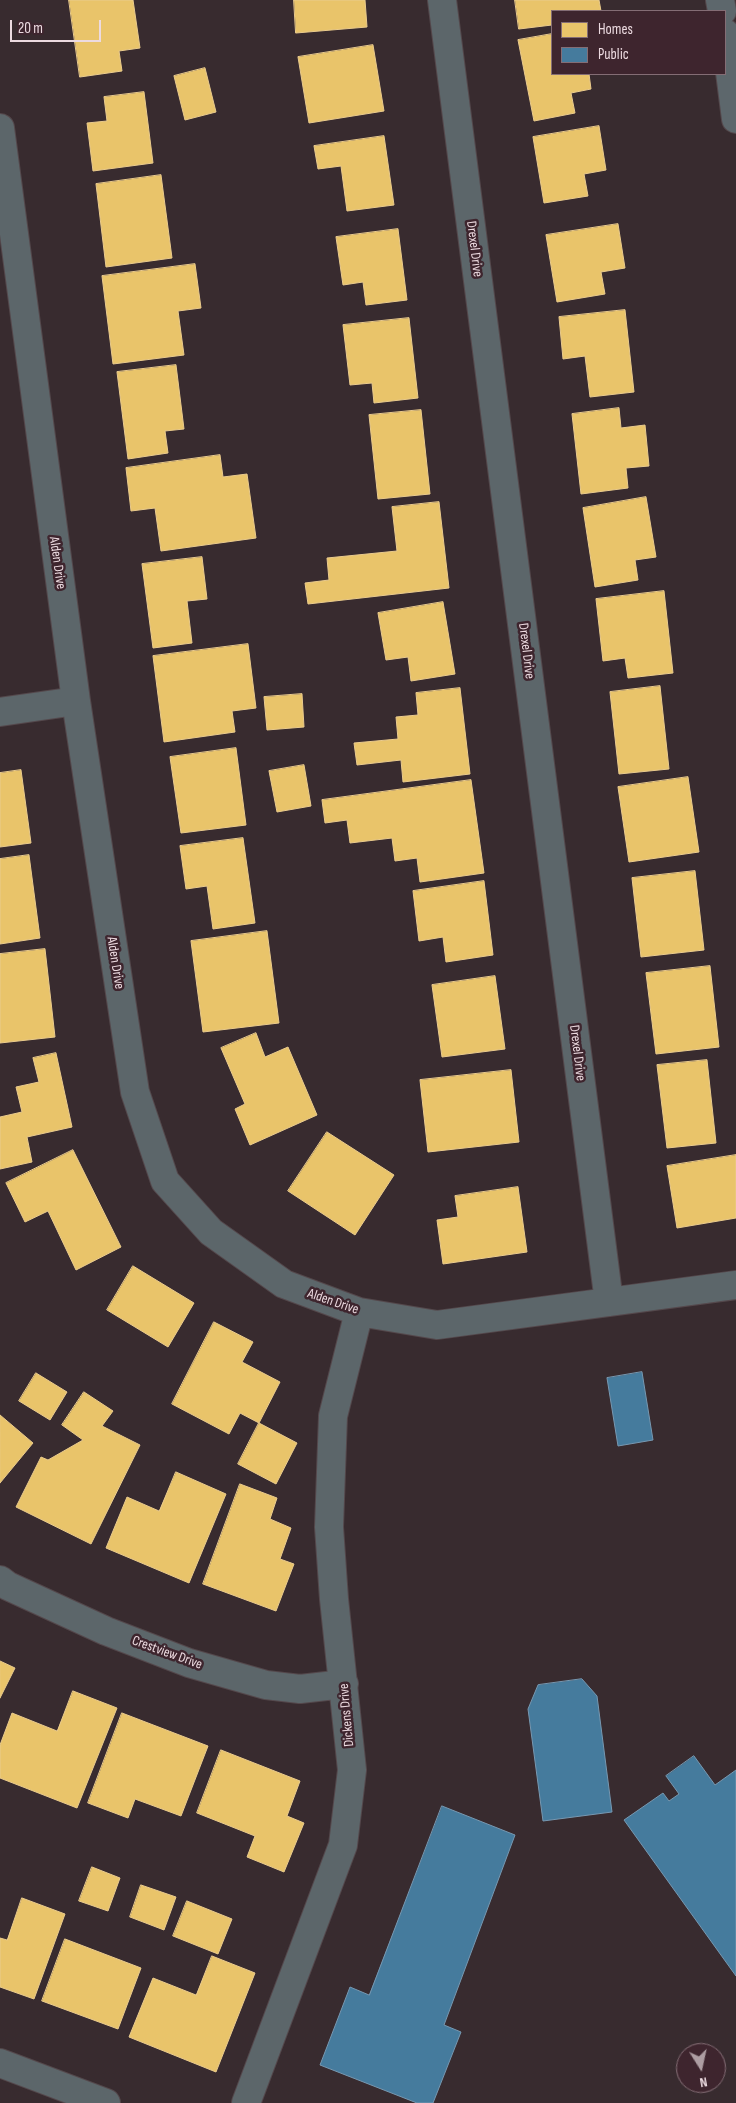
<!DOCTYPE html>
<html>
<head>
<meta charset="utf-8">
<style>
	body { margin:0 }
	#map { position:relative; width:736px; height:2103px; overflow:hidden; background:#382b2f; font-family:"Sofia Sans Condensed",sans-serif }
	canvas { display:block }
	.legend { position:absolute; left:551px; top:10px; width:175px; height:65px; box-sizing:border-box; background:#3e252e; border:1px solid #846d75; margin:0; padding:6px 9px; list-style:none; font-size:15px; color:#ecdae0 }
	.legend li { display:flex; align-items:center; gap:10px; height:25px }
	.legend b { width:25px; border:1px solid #846d75 }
	.north { position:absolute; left:676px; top:2043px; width:50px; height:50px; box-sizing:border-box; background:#3e252e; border:1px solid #846d75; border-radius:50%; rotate:170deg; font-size:14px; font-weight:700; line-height:20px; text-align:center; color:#ecdae0 }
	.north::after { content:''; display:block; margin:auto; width:18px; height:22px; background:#ad9da2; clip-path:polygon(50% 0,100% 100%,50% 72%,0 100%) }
	.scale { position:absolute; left:10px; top:20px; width:91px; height:22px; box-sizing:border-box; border:2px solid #ecdae0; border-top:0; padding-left:6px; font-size:15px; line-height:18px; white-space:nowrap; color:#ecdae0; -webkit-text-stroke:4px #3e252e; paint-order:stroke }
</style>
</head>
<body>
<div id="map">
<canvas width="736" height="2103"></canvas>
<ul class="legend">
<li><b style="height:14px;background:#e9c46a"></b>Homes</li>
<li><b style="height:14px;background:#457b9d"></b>Public</li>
</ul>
<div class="north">N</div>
<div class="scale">20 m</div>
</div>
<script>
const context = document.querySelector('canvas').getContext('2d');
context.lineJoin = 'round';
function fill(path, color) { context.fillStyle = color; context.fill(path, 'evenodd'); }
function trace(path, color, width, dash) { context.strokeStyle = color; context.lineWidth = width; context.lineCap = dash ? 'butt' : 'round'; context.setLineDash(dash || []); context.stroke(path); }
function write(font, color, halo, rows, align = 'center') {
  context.font = font + ' "Sofia Sans Condensed",sans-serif'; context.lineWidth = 5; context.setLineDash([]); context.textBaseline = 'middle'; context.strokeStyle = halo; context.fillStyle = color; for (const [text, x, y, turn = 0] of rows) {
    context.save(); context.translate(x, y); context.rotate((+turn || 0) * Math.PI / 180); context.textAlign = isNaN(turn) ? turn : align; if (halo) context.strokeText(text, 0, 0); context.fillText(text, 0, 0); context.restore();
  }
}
const homes = new Path2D(`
	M 69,0 L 133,0 L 140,48 L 119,51 L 122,71 L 80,77 Z
	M 294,0 L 365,0 L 367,27 L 296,33 Z
	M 515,0 L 599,0 L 601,11 L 552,11 L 552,25 L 519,29 Z
	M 552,34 L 552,74 L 589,74 L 591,89 L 571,93 L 575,113 L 534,121 L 518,40 Z
	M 373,45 L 384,111 L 309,123 L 298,57 Z
	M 205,68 L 216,112 L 185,120 L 174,76 Z
	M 144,92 L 153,163 L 93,171 L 87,123 L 107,121 L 104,97 Z
	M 599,126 L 606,170 L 584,174 L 588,196 L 544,203 L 533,137 Z
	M 384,136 L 394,205 L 347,211 L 341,166 L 318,169 L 314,146 Z
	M 161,175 L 172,258 L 106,267 L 96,184 Z
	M 618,224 L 625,268 L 601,272 L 605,294 L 557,302 L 546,235 Z
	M 398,229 L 407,300 L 366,305 L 363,282 L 343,285 L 336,237 Z
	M 195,264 L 201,308 L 178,311 L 184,355 L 113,364 L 102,276 Z
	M 625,310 L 634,392 L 590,397 L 585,356 L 563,359 L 559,317 Z
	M 409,318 L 418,398 L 374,403 L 372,383 L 350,385 L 343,325 Z
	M 176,365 L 184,429 L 165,431 L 168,453 L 128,459 L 117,372 Z
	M 619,408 L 621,428 L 645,425 L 649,466 L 626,468 L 628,488 L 581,494 L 572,414 Z
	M 421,410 L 430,494 L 378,499 L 369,415 Z
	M 220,455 L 223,477 L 247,474 L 256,538 L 161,551 L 155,508 L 131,511 L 126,468 Z
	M 646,497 L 656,557 L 635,560 L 638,580 L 595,587 L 583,508 Z
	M 439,502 L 449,588 L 308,604 L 305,583 L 329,580 L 327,558 L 397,551 L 392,507 Z
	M 202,557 L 207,599 L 187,601 L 192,643 L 153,648 L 142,564 Z
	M 664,591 L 673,673 L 628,678 L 625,658 L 603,661 L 596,599 Z
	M 443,602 L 455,674 L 411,681 L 408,657 L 386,660 L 378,613 Z
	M 248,644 L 256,708 L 232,711 L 235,732 L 164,742 L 153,656 Z
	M 660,686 L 669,769 L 619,774 L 610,692 Z
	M 460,688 L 470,774 L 403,782 L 401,760 L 357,765 L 354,743 L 398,739 L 396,717 L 418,715 L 416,693 Z
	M 302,694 L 304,727 L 267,730 L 264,697 Z
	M 236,748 L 246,825 L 181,833 L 170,757 Z
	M 304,765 L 311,806 L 277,812 L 269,771 Z
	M 21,770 L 31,843 L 0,847 L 0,773 Z
	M 688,777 L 699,852 L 629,862 L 618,787 Z
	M 471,780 L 484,873 L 420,882 L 417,858 L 395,861 L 392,838 L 350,843 L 347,820 L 325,823 L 322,800 Z
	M 243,838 L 255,923 L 213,929 L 207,886 L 186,889 L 180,846 Z
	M 29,855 L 40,938 L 0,944 L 0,859 Z
	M 695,871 L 704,950 L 641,957 L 632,878 Z
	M 484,881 L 493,955 L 446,962 L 443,937 L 419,941 L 413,891 Z
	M 267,931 L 279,1023 L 203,1032 L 191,941 Z
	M 45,949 L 55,1037 L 0,1043 L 0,954 Z
	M 710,966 L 719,1047 L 656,1054 L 646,973 Z
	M 495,976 L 505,1049 L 442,1057 L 432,985 Z
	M 256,1033 L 265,1057 L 288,1047 L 317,1115 L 250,1145 L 235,1109 L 245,1104 L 221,1048 Z
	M 56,1053 L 72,1127 L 27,1137 L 32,1162 L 0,1169 L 0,1117 L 22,1112 L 16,1087 L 39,1082 L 33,1058 Z
	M 707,1060 L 716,1143 L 667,1148 L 657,1065 Z
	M 511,1070 L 519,1142 L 428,1152 L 420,1080 Z
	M 327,1132 L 394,1175 L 355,1235 L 288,1191 Z
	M 73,1150 L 121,1247 L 76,1270 L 48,1211 L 25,1222 L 6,1183 Z
	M 736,1155 L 736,1218 L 677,1228 L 667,1166 Z
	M 518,1187 L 527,1252 L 443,1264 L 437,1220 L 458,1217 L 455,1196 Z
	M 133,1266 L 194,1303 L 168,1347 L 107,1310 Z
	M 214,1322 L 253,1342 L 242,1362 L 280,1382 L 259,1423 L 240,1413 L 229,1434 L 172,1404 Z
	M 36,1373 L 67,1392 L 50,1420 L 19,1401 Z
	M 84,1392 L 113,1411 L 102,1426 L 140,1445 L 91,1544 L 16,1507 L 41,1457 L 48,1460 L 83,1440 L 62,1425 Z
	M 0,1415 L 33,1443 L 0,1483 Z
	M 259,1423 L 297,1443 L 276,1484 L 238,1464 Z
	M 176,1472 L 226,1494 L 189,1583 L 106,1548 L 127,1497 L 159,1511 Z
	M 240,1484 L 277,1498 L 270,1519 L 291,1528 L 280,1559 L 294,1564 L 276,1611 L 203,1584 Z
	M 0,1661 L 15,1668 L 0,1698 Z
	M 73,1691 L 117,1708 L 77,1808 L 0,1778 L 0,1745 L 12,1713 L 57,1731 Z
	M 122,1713 L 208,1746 L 181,1816 L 135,1799 L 128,1818 L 88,1803 Z
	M 221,1750 L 300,1781 L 287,1816 L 304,1823 L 284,1872 L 247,1857 L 255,1836 L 197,1813 Z
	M 92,1867 L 120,1878 L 108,1911 L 79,1901 Z
	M 141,1885 L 176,1897 L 164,1930 L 130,1917 Z
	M 22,1898 L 65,1914 L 34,1999 L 0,1987 L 0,1938 L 7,1940 Z
	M 187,1901 L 232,1919 L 218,1954 L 173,1936 Z
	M 65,1939 L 141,1968 L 118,2029 L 42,2001 Z
	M 212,1956 L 255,1973 L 216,2072 L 129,2037 L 153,1978 L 196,1995 Z`);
fill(homes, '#e9c46a');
trace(homes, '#eacb8d', 1);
const public = new Path2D(`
	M 642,1372 L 653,1440 L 618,1446 L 607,1378 Z
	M 582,1679 L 597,1696 L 612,1812 L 543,1821 L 528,1709 L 538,1685 Z
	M 694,1756 L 715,1785 L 736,1770 L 736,1976 L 624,1820 L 663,1793 L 669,1801 L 679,1794 L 666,1776 Z
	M 442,1806 L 515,1835 L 444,2025 L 461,2032 L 433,2103 L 417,2103 L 320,2065 L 350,1987 L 369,1995 Z`);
fill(public, '#457b9d');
trace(public, '#7798b1', 1);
const minor = new Path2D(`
	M 442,0 L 609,1302
	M 0,128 L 76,701 L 135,1092 L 165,1181 L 211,1232 L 284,1284 L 359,1312 L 437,1325 L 736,1285
	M 0,712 L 76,701
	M 0,1580 L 8,1586 L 106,1631 L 189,1663 L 266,1685 L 300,1689 L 344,1684
	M 246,2103 L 343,1845 L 352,1770 L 334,1599 L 329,1527 L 333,1416 L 359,1312`);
const tertiary = new Path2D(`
	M 0,2063 L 106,2103`);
const secondary = new Path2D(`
	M 720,0 L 722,11
	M 725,33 L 736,119`);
trace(minor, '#54484c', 30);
trace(tertiary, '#54484c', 30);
trace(secondary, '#54484c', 30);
trace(minor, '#5c666a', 28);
trace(tertiary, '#5c666a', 28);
trace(secondary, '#5d676c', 28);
write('14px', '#ecdae0', '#3e252e', [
	["Drexel Drive",474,249,83],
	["Alden Drive",57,563,82],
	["Drexel Drive",526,651,83],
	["Alden Drive",115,963,81],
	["Drexel Drive",577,1053,83],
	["Alden Drive",333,1302,19],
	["Crestview Drive",167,1653,20],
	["Dickens Drive",347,1715,-95]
]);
</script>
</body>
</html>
